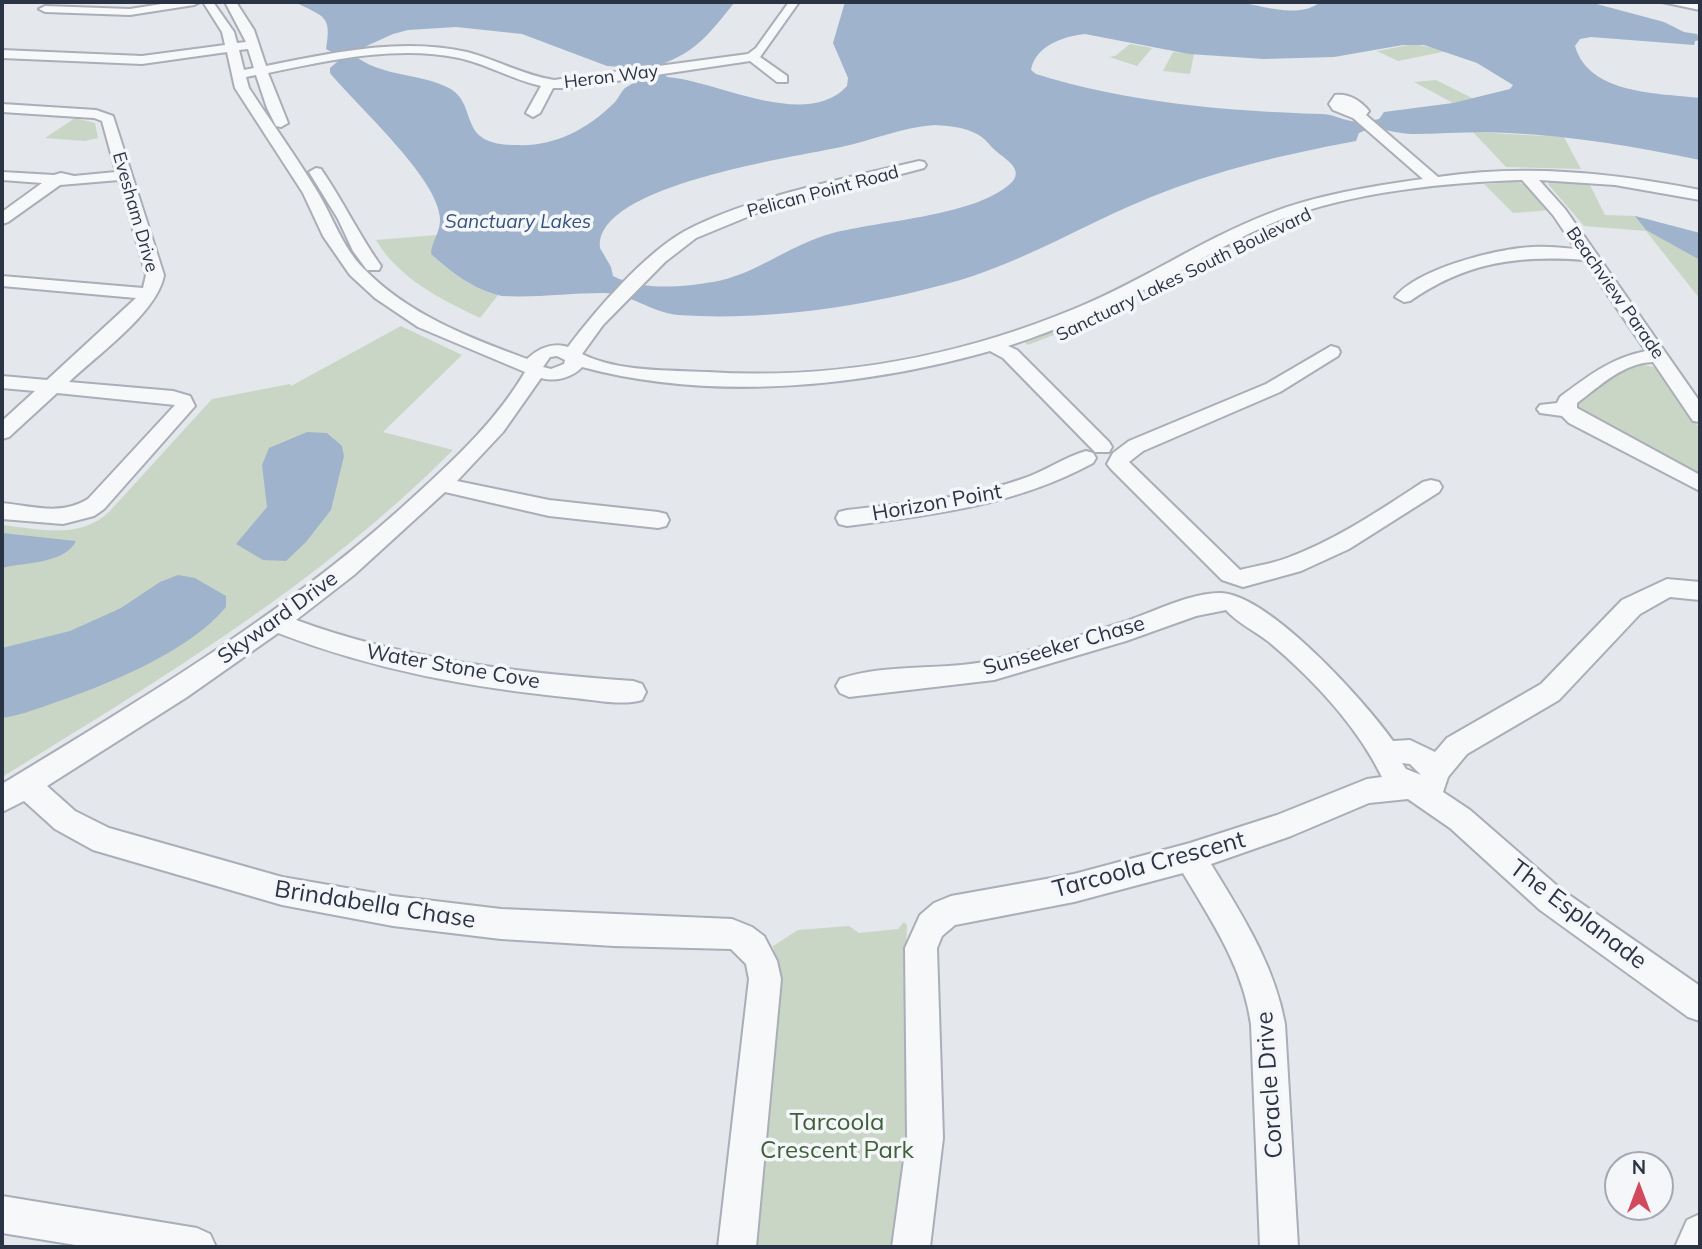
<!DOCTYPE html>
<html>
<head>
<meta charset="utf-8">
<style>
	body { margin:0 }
	#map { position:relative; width:1702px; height:1249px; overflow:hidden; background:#e4e7ec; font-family:Mulish,sans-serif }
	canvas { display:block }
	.frame { position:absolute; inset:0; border:4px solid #2b3445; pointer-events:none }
	.north { position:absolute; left:1604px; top:1151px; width:70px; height:70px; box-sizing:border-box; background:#f4f6f9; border:2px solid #a4a8b1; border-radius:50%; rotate:0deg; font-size:19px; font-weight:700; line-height:28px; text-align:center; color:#2b3445 }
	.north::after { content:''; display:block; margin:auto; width:24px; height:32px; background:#d1495b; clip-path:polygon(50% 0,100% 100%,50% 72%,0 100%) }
</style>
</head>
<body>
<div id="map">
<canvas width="1702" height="1249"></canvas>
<div class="frame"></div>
<div class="north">N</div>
</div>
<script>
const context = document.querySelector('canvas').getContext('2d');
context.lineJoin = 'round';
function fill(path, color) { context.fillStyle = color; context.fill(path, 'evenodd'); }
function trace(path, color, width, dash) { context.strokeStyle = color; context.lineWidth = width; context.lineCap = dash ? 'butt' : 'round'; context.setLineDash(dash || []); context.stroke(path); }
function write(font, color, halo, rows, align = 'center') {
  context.font = font + ' Mulish,sans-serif'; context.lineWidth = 7; context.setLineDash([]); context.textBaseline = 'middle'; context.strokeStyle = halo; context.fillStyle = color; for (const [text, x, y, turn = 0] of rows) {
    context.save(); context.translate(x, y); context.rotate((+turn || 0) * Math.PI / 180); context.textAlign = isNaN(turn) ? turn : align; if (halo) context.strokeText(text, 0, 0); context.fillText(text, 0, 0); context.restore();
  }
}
fill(new Path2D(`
	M 1130,44 L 1152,48 L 1137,66 L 1109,57 L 1115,56 Z
	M 1414,44 L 1447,51 L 1398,61 L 1377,51 Z
	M 1173,52 L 1194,54 L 1190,74 L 1163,71 Z
	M 1436,80 L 1474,99 L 1453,103 L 1414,82 Z
	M 75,118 L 95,123 L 98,138 L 85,141 L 45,138 Z
	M 1473,132 L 1564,137 L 1581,169 L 1506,167 Z
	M 1551,181 L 1589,183 L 1605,215 L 1635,216 L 1698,233 L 1700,228 L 1700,299 L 1646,231 L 1584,226 L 1548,184 Z
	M 1516,182 L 1530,186 L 1552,210 L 1513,213 L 1484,184 Z
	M 1306,211 L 1263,230 L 1164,286 L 1087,322 L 1028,345 L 1021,339 L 1256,227 Z
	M 438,235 L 431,254 C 450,272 473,289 498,295 L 480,318 C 442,300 398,278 376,240 Z
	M 401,326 L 462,355 L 383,432 L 453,450 C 320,584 161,679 2,777 L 2,525 C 39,529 79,540 109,512 L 212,399 L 290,384 L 291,386 Z
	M 1632,362 L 1657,368 L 1700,429 L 1700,477 L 1576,418 L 1567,402 Z
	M 904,922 L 907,925 L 906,952 L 909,1150 L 896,1247 L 755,1247 L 778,971 L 773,946 L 798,930 L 849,926 L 859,933 L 898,929 Z`), '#c9d6c5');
fill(new Path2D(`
	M 295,2 L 735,2 C 711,31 698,52 659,65 L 658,68 L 667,77 C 715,80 806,131 847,86 L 848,78 L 833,43 L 845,2 L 1239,2 C 1263,6 1300,19 1320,2 L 1589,2 L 1664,22 L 1684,32 L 1697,34 L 1700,40 L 1695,41 L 1694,45 L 1591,37 L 1580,39 L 1575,46 C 1589,95 1659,93 1700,98 L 1700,160 C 1637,147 1574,136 1509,133 C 1476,131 1444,134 1412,134 C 1394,134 1377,124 1359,133 L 1356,141 C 1286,154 1217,170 1151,197 C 1082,225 1019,265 946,284 C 861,307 767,321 678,315 C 649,312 631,293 603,293 C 570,293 536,298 502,296 C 474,290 452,273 431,254 C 431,242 441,232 440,218 C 438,178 357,106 330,73 L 330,68 L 338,61 L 337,55 L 326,49 C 332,15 324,17 295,2 ZM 456,27 L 522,34 L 607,66 L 636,68 L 643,76 C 638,81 631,84 625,88 C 620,93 618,100 612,105 C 586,130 553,147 516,145 C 504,145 490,144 480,136 C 465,123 470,99 449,88 C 420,73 385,77 358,58 L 360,49 L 393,34 L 408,30 ZM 1085,34 L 1189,54 L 1264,59 L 1334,57 L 1403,45 L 1424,45 L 1477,63 L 1513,85 L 1510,89 L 1453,103 L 1384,112 L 1379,119 C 1369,121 1357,123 1347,120 C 1338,118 1331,114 1322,114 C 1225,111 1129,103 1036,74 L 1031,70 C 1035,46 1064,36 1085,34 ZM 935,125 C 949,126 964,127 977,134 C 985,138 989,145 996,151 C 1005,159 1026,170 1010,184 C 971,218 876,220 826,235 C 787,247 754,275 713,282 C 682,287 642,291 613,276 L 611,267 L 600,248 C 593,185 796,157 841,147 C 873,140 903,127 935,125 Z
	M 1635,216 L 1700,233 L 1700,260 L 1646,230 Z
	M 307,432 L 327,433 L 342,446 L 344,456 L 331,510 L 306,542 L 286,561 L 263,560 L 236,544 L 267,507 L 262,465 L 269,448 Z
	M 2,533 L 76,541 C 65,564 25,562 2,568 Z
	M 178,575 L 195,578 L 226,596 L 226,607 C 188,653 104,686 48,705 C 33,710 18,716 2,718 L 2,648 L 70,631 L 121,608 L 160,582 Z`), '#9fb4cc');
const minor = new Path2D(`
	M 174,2 L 200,2 L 194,5 L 130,15 L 45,12 L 39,9 L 45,6 L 130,9 Z
	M 203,2 L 213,2 L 234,32 L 237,43 L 246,42 L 225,2 L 236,2 L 254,30 L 266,66 C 331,53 401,37 467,52 C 497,60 523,75 554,80 L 748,54 L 756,48 L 789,2 L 799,2 L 760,57 L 787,76 L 787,82 L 777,82 L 750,61 L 569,88 L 553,88 L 540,113 L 533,117 L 526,113 L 541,86 C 513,80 487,64 459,58 C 397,45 330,60 268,73 L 288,123 L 281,127 L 276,126 L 267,108 L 256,75 L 246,77 L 249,88 C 271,122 296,156 317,191 C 333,217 342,247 364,269 C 409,315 468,337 527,359 C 539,348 552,342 568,347 C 596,310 644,254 685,231 C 749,197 847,178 919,161 L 924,162 L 926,165 L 924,168 L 764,210 L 696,238 L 665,262 L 603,325 L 582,354 C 618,372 668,370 707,372 C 833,380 958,357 1074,309 C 1141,282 1201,240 1268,214 C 1316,195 1372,186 1423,179 L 1353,118 L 1333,110 L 1329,104 L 1335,95 C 1349,93 1361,101 1369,111 L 1366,115 L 1438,177 C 1526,164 1613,173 1700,190 L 1700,200 L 1615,185 L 1539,180 L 1565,209 L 1700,402 L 1700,422 L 1693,421 L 1653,362 C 1623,363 1600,386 1577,403 L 1577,408 L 1700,475 L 1700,491 L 1569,423 L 1562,416 L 1540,413 L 1537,409 L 1540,405 L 1557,403 L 1560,397 C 1588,376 1611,358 1646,351 L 1584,260 C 1518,255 1466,262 1410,301 L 1404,302 L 1395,297 C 1419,268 1496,249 1532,247 C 1547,246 1562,248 1576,249 L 1553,215 L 1522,180 C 1447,182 1353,192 1282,219 C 1239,236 1200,261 1159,282 C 1111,307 1060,329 1008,346 L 1017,350 L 1109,442 L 1112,447 L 1109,452 L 1095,452 L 1003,358 L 990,351 C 862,387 712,402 582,367 C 572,378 555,382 541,378 L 503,432 L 457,481 L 549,500 L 658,512 L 666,514 L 669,520 L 666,526 L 658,528 L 549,516 L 445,492 L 354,575 L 296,620 C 404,660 519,673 633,681 L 642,684 L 646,692 L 642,700 C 622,706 595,700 574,698 C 472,688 374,670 278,633 L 187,697 L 47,786 L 75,811 L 109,828 L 282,877 L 393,896 L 501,909 L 732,919 L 752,927 L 764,936 L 777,961 L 781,979 L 756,1247 L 718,1247 L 749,979 L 746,964 L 731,949 L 614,946 L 501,939 L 393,926 L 282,905 L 93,850 L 55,829 L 24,801 L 2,812 L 2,784 C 147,696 295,608 420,491 C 459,455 498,418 525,372 L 418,327 L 375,298 L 350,275 L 323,236 L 303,193 L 235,88 L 227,52 L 142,64 L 2,58 L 2,50 L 142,56 L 225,45 L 222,32 ZM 248,49 L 254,68 L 244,70 L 239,50 ZM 557,356 L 565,360 L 564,364 L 551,369 L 543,367 L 550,357 Z
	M 1662,2 L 1700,4 L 1700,10 Z
	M 2,104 L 96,110 L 113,116 L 164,275 C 158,312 97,355 69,382 L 173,391 L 190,396 L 195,406 L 104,509 L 94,516 L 63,524 L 2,519 L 2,503 C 32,506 61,516 88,499 L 175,405 L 57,393 L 9,437 L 2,439 L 2,421 L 35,391 L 2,388 L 2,376 L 47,380 L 136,298 L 2,286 L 2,276 L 143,288 L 146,275 L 119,180 L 60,185 L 8,222 L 2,224 L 2,212 L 42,183 L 2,180 L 2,172 L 54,175 L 61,173 L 74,176 L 116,172 L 102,121 L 94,118 L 2,112 Z
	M 316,168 L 321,169 C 343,201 359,235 381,266 L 379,270 L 367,270 L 353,251 L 338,219 L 309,172 Z
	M 1331,346 L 1338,348 L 1340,352 L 1338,356 L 1280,392 L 1143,451 L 1129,462 L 1240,570 C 1255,566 1271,564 1287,558 C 1336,540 1380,510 1423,482 L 1431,480 L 1439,482 L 1442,487 L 1439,492 L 1349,549 L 1301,571 L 1243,587 L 1222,580 L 1111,469 L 1107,464 L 1113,453 L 1129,441 L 1266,384 Z
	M 1086,451 L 1093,453 L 1096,458 L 1093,463 C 1016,505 933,515 847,526 L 839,524 L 836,518 L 839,512 L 847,510 C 905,503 966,499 1022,479 C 1044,472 1064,457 1086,451 Z
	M 1667,579 L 1700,582 L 1700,600 L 1670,597 L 1640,614 L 1559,700 L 1467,754 L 1448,777 L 1443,792 L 1470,810 L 1562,890 L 1700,986 L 1700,1021 L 1688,1017 L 1540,910 L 1450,828 L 1408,799 L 1369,803 L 1291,836 L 1211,864 C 1242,915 1274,964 1285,1024 L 1298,1247 L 1260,1247 L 1251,1024 C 1243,967 1212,922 1183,873 L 1074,902 L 955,925 L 942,936 L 937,948 L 943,1138 L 930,1247 L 892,1247 L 907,1138 L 905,948 L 920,915 L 934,903 L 951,896 L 1074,874 L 1190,843 L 1277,815 L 1367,779 L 1382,777 C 1357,726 1314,680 1269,642 C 1255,631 1236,622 1226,610 L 1196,616 L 1126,641 L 994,680 L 849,697 L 840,693 L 836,686 L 840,679 C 888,662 948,672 997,659 C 1040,648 1083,635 1124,622 C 1151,613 1192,592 1221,593 C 1269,595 1364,700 1393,741 L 1410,740 L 1435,752 L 1447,738 L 1541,684 L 1622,600 ZM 1402,763 L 1410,764 L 1421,775 L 1406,769 Z
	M 2,1196 L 197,1228 L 210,1234 L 216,1247 L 88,1247 L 2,1233 Z
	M 1700,1214 L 1700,1247 L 1675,1247 L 1687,1220 Z`);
trace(minor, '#a9aeb7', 4);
fill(minor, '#f7f8fa');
write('18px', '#2b3445', '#f4f6f9', [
	["Heron Way",611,77,-7],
	["Pelican Point Road",823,192,-15],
	["Evesham Drive",135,212,74],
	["Sanctuary Lakes South Boulevard",1184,275,-26],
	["Beachview Parade",1615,293,55]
]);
write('italic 19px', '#34527a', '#f4f6f9', [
	["Sanctuary Lakes",518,222]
]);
write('21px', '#2b3445', '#f4f6f9', [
	["Horizon Point",937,503,-10],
	["Skyward Drive",278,618,-36],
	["Sunseeker Chase",1064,646,-16],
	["Water Stone Cove",453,667,10]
]);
write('24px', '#2b3445', '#f4f6f9', [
	["Tarcoola Crescent",1149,865,-15],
	["Brindabella Chase",375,905,9],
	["The Esplanade",1578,915,37],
	["Coracle Drive",1270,1085,-94]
]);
write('24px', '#3f6138', '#f4f6f9', [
	["Tarcoola",837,1123],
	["Crescent Park",837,1151]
]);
</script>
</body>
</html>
